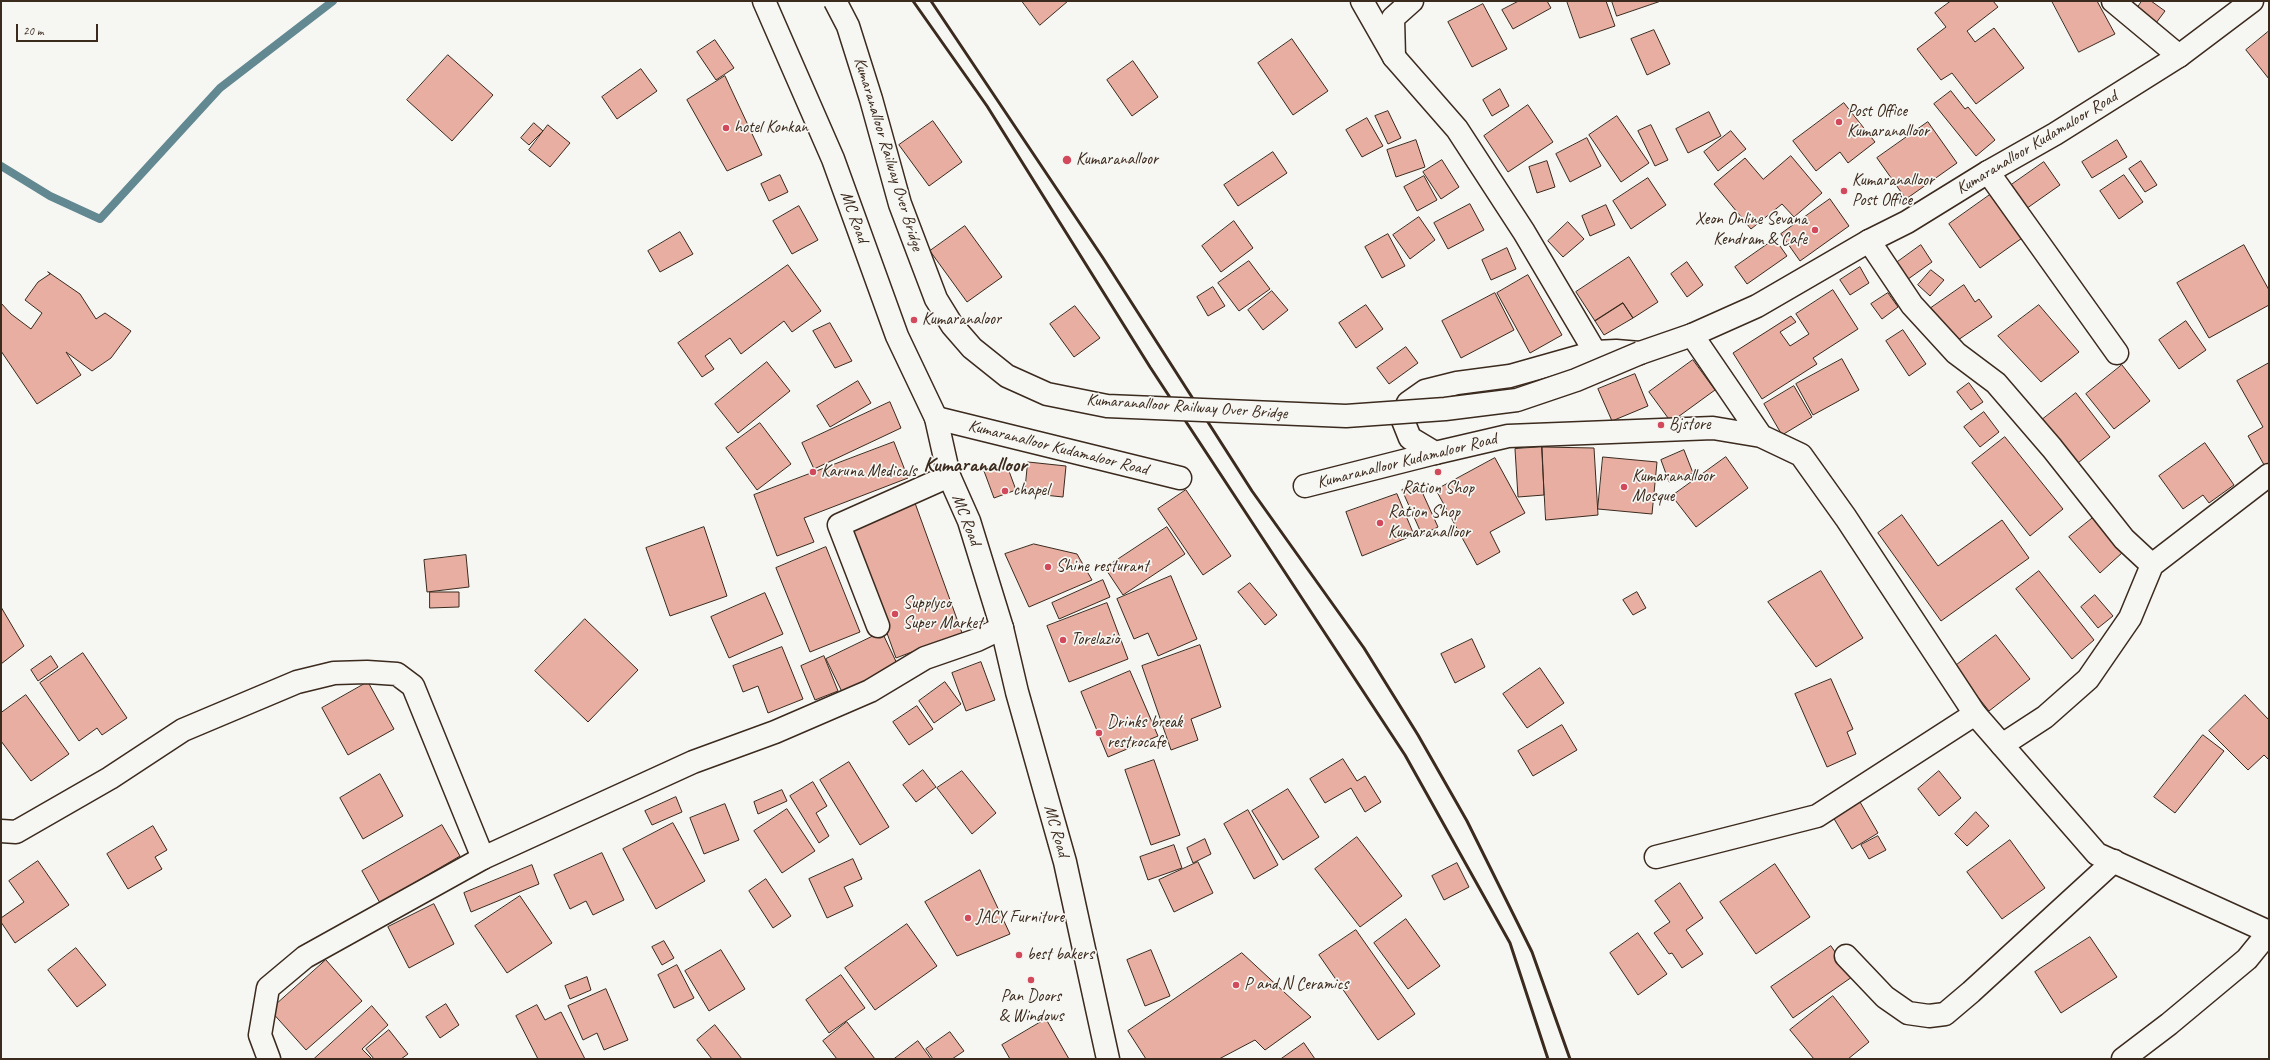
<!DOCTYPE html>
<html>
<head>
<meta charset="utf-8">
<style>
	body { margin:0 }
	#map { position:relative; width:2270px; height:1060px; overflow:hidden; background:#f6f6f2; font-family:Caveat,sans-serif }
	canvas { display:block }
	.frame { position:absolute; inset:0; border:2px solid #3b2a1e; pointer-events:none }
	.scale { position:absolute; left:16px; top:24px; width:82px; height:18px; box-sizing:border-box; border:2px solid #3b2a1e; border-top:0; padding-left:5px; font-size:12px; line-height:14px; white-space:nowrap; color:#3b2a1e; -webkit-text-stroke:3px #f6f6f2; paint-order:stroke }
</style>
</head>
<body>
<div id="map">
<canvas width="2270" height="1060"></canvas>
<div class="frame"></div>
<div class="scale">20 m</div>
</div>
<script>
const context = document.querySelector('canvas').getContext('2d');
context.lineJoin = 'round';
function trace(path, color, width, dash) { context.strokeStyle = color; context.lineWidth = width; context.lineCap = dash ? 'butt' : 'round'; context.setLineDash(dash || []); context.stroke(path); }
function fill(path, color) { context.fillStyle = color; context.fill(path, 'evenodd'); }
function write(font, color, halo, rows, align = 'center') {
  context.font = font + ' Caveat,sans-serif'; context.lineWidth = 3.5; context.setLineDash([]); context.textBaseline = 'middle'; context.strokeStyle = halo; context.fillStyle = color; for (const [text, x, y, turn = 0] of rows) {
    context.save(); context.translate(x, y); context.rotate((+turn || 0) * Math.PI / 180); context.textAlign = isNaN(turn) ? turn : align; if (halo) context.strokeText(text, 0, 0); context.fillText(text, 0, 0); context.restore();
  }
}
trace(new Path2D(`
	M 1,166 L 50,196 L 100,219 L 220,88 L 333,1`), '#628891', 8);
const building = new Path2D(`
	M 1022,1 L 1068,1 L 1040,25 Z
	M 1519,1 L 1547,1 L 1551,8 L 1513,29 L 1502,10 Z
	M 1567,1 L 1606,1 L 1615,26 L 1580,38 Z
	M 1612,1 L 1661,1 L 1617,16 Z
	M 1951,1 L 1993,1 L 1998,7 L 1967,31 L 1975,42 L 1994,28 L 2024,68 L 1976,104 L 1952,73 L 1941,80 L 1917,49 L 1946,27 L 1935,13 Z
	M 2052,1 L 2097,1 L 2115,34 L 2079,52 Z
	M 2142,1 L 2151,1 L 2165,11 L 2156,23 L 2136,10 Z
	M 1483,4 L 1507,49 L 1472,67 L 1448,22 Z
	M 1654,30 L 1670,64 L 1647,75 L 1631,39 Z
	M 2268,32 L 2269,33 L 2269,79 L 2246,50 Z
	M 1292,39 L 1328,91 L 1293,115 L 1258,63 Z
	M 715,40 L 734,68 L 716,80 L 697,52 Z
	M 448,55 L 493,95 L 452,141 L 407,100 Z
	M 1133,61 L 1158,97 L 1132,116 L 1107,80 Z
	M 641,69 L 657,91 L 617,119 L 602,97 Z
	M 725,76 L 762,155 L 727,171 L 687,100 Z
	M 1500,89 L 1509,106 L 1492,116 L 1483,100 Z
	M 1951,91 L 1965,109 L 1968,107 L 1995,140 L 1976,156 L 1934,104 Z
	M 1844,103 L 1875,142 L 1848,163 L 1840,152 L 1816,171 L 1793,141 Z
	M 1528,105 L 1553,142 L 1508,172 L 1484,136 Z
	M 1388,111 L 1401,138 L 1388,144 L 1375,116 Z
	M 1709,112 L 1721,136 L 1688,153 L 1676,129 Z
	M 1617,116 L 1649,163 L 1621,182 L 1589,135 Z
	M 1367,118 L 1383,146 L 1362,157 L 1346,130 Z
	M 933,121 L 962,162 L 929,186 L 899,145 Z
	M 1928,122 L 1957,163 L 1906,199 L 1877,158 Z
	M 534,123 L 543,131 L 529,145 L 521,138 Z
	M 548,125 L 570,143 L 550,167 L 529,150 Z
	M 1651,125 L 1668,160 L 1655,166 L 1638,131 Z
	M 1731,131 L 1746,149 L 1718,171 L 1704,152 Z
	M 1587,138 L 1601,166 L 1570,182 L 1556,154 Z
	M 1416,140 L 1425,167 L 1396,177 L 1387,150 Z
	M 2117,140 L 2127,157 L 2092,178 L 2082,162 Z
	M 1273,152 L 1287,173 L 1238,206 L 1224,185 Z
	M 1791,156 L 1822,193 L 1794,217 L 1782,204 L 1751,229 L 1714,184 L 1745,158 L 1763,179 Z
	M 1442,160 L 1459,187 L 1441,199 L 1423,172 Z
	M 1547,161 L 1555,187 L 1537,193 L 1529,167 Z
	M 2141,161 L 2157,185 L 2145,192 L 2129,169 Z
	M 2044,162 L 2060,185 L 2023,211 L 2007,188 Z
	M 780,175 L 788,192 L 769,201 L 761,184 Z
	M 2124,175 L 2143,202 L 2119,219 L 2100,191 Z
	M 1424,176 L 1437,200 L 1417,211 L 1404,187 Z
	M 1648,178 L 1666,205 L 1631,229 L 1613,201 Z
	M 1994,192 L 2025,236 L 1980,268 L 1949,224 Z
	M 1830,199 L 1849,226 L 1800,261 L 1781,234 Z
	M 1470,204 L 1484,230 L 1448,249 L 1434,223 Z
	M 1606,205 L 1615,225 L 1590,236 L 1582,216 Z
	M 799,206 L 818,240 L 792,254 L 773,221 Z
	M 1419,217 L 1435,240 L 1410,259 L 1393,235 Z
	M 1234,221 L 1253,248 L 1221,272 L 1202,246 Z
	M 1568,222 L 1584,239 L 1563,257 L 1548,241 Z
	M 965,226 L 1002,277 L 967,302 L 930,251 Z
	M 680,232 L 693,254 L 660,272 L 648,251 Z
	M 1388,234 L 1405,266 L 1382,278 L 1365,247 Z
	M 1775,239 L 1787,256 L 1747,284 L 1735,267 Z
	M 1921,245 L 1932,262 L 1904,282 L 1892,266 Z
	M 2244,245 L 2269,290 L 2269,305 L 2209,338 L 2177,283 Z
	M 1507,248 L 1516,269 L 1491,280 L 1482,260 Z
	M 1629,257 L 1658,302 L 1633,318 L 1623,303 L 1595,321 L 1576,292 Z
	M 1249,261 L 1270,289 L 1239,311 L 1218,283 Z
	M 1687,262 L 1703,285 L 1687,297 L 1671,274 Z
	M 788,265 L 821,311 L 792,332 L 784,321 L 741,354 L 730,338 L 705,356 L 714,369 L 702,377 L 678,343 Z
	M 1860,267 L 1869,283 L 1850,295 L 1840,280 Z
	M 1931,270 L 1944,280 L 1930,296 L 1918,285 Z
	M 48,272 L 80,294 L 96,319 L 105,313 L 131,331 L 111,358 L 92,371 L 66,352 L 81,375 L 37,404 L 1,351 L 1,303 L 11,314 L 31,329 L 42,313 L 25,300 L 38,282 L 50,274 Z
	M 1528,275 L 1562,335 L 1530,353 L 1497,293 Z
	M 1964,285 L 1975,302 L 1979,299 L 1992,317 L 1955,342 L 1931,308 Z
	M 1213,287 L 1225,306 L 1208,316 L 1197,297 Z
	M 1833,290 L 1858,329 L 1813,358 L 1817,364 L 1762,399 L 1733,353 L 1791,316 L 1796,322 L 1780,332 L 1790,346 L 1809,334 L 1796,314 Z
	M 1272,291 L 1288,310 L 1263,330 L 1248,310 Z
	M 1495,293 L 1514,330 L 1461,358 L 1442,321 Z
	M 1888,293 L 1898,307 L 1882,319 L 1871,304 Z
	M 1623,303 L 1633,318 L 1604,335 L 1595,321 Z
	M 1366,305 L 1383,329 L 1356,348 L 1339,323 Z
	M 2039,305 L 2079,352 L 2041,382 L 1998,336 Z
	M 1075,306 L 1100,338 L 1074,357 L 1050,324 Z
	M 2186,321 L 2206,350 L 2179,369 L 2159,340 Z
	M 830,323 L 852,361 L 835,368 L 813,331 Z
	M 1903,330 L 1926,364 L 1909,376 L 1886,341 Z
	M 1406,347 L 1418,363 L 1389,384 L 1377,368 Z
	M 1842,359 L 1859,390 L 1813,415 L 1796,384 Z
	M 1693,360 L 1715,390 L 1671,422 L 1649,392 Z
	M 767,362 L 790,391 L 738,433 L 715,404 Z
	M 2269,363 L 2269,472 L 2268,472 L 2248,436 L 2263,427 L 2237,381 Z
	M 2122,365 L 2150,401 L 2114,429 L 2086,394 Z
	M 1635,374 L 1648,406 L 1612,421 L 1598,389 Z
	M 858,381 L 871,403 L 830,427 L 817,406 Z
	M 1969,383 L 1983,402 L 1971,410 L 1957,392 Z
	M 1794,386 L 1812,417 L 1782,435 L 1764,404 Z
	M 2076,393 L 2110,437 L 2073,467 L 2038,423 Z
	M 890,402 L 901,428 L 814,469 L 802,443 Z
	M 1984,412 L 1999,432 L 1980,447 L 1964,427 Z
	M 760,423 L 791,464 L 757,490 L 726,448 Z
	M 2005,437 L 2063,509 L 2030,536 L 1972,463 Z
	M 894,442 L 908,478 L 804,518 L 814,542 L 777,556 L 754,495 Z
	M 2205,443 L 2234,485 L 2209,503 L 2203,495 L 2183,509 L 2159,476 Z
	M 1542,447 L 1594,448 L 1598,515 L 1546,520 Z
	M 1542,447 L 1544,495 L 1518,497 L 1515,449 Z
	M 1684,450 L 1693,473 L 1669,482 L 1661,460 Z
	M 1603,457 L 1657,462 L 1652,514 L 1598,509 Z
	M 1726,457 L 1748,488 L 1696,527 L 1672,496 Z
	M 1495,458 L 1525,513 L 1490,532 L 1500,552 L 1477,565 L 1436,490 Z
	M 1028,462 L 1066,466 L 1063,497 L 1025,493 Z
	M 1006,463 L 1016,490 L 994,498 L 984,471 Z
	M 1418,483 L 1438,527 L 1422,535 L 1402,490 Z
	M 1186,490 L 1231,556 L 1203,575 L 1158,509 Z
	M 1397,494 L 1414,535 L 1362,556 L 1346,512 Z
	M 915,503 L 962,633 L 896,658 L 849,528 Z
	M 1902,515 L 1938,566 L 2002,520 L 2029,558 L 1941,621 L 1878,533 Z
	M 2094,517 L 2123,552 L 2100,573 L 2069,537 Z
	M 704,527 L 727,596 L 670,616 L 646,548 Z
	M 1167,527 L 1185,554 L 1123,595 L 1105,568 Z
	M 1034,544 L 1077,554 L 1092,580 L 1029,607 L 1005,554 Z
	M 826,547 L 860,632 L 810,652 L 776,568 Z
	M 466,555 L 469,587 L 427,592 L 424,560 Z
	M 1821,571 L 1863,638 L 1816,667 L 1768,602 Z
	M 2039,571 L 2094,640 L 2072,659 L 2016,589 Z
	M 1171,576 L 1197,639 L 1158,656 L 1148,633 L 1134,639 L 1117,599 Z
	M 1103,580 L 1110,597 L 1059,619 L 1052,603 Z
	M 1250,583 L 1277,615 L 1265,625 L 1238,592 Z
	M 430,592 L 459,592 L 459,607 L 430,608 Z
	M 1637,592 L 1646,608 L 1633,615 L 1623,600 Z
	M 765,593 L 783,634 L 729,658 L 711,617 Z
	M 2095,595 L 2113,616 L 2098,628 L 2081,607 Z
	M 1107,603 L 1128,659 L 1069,682 L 1047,626 Z
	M 1,607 L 24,646 L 1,664 Z
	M 585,619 L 638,670 L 588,722 L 535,671 Z
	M 882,632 L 900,670 L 844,696 L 826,659 Z
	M 1996,635 L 2030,679 L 1989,711 L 1954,667 Z
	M 1472,639 L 1485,667 L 1455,683 L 1441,654 Z
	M 1200,645 L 1221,707 L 1191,719 L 1198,740 L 1171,750 L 1142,666 Z
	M 782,647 L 803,699 L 768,713 L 758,686 L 743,692 L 733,666 Z
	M 83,653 L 127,718 L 102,735 L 97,728 L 79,741 L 40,683 Z
	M 51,656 L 58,667 L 38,681 L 31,670 Z
	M 824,656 L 838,691 L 815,700 L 801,666 Z
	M 981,662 L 995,700 L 966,711 L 952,673 Z
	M 1540,668 L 1564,703 L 1527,728 L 1503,694 Z
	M 1130,671 L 1158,736 L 1108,757 L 1081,692 Z
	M 1831,679 L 1853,729 L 1847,732 L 1856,754 L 1827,767 L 1795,694 Z
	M 368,682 L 394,729 L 348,755 L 322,708 Z
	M 945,682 L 961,704 L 934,723 L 919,701 Z
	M 26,695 L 69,754 L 31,781 L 1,741 L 1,713 Z
	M 2245,695 L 2269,720 L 2269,760 L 2264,755 L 2248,770 L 2209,731 Z
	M 917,706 L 933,729 L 909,745 L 893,722 Z
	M 1562,725 L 1577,750 L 1533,776 L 1518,751 Z
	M 2203,735 L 2224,751 L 2175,813 L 2154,797 Z
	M 1343,759 L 1357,781 L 1365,776 L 1381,802 L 1365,812 L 1351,788 L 1325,803 L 1310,779 Z
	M 1154,760 L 1180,835 L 1151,845 L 1125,770 Z
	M 849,762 L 889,827 L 860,845 L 820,780 Z
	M 923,770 L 936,787 L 916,802 L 903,785 Z
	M 962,771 L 996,813 L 972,834 L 937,788 Z
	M 1939,771 L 1961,798 L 1939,816 L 1918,789 Z
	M 380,774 L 403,816 L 363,839 L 340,798 Z
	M 813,782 L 827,806 L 816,813 L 829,836 L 819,843 L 790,796 Z
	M 1288,789 L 1319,837 L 1283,860 L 1252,811 Z
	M 782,790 L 787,801 L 758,814 L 754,802 Z
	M 676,797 L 682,812 L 652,825 L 645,811 Z
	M 1860,802 L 1878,833 L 1852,849 L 1833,817 Z
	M 725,804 L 739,840 L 704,854 L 690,818 Z
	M 787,809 L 815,851 L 782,873 L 754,831 Z
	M 1248,810 L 1278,865 L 1254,879 L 1224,824 Z
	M 1976,812 L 1989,826 L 1967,846 L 1955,834 Z
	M 673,823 L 705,881 L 656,909 L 623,849 Z
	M 442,825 L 460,856 L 380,903 L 362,871 Z
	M 153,826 L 167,850 L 155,857 L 162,869 L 128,889 L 107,854 Z
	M 1878,836 L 1886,850 L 1869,859 L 1861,845 Z
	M 1357,837 L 1402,896 L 1360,927 L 1315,869 Z
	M 1205,839 L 1211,854 L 1193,863 L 1187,848 Z
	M 2010,840 L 2045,888 L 2002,919 L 1967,872 Z
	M 1174,845 L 1182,868 L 1148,880 L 1140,857 Z
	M 602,853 L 624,900 L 593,915 L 586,901 L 570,909 L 554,875 Z
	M 853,859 L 862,879 L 844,887 L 853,906 L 827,918 L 809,879 Z
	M 38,861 L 69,905 L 15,943 L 1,922 L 1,918 L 24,902 L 9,881 Z
	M 1198,862 L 1213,893 L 1174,912 L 1159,880 Z
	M 1457,863 L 1469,887 L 1444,900 L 1432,876 Z
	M 1775,864 L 1810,917 L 1756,954 L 1720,902 Z
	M 532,865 L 539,884 L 471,912 L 464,893 Z
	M 980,870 L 1010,934 L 957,956 L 925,902 Z
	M 766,879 L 791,916 L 773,928 L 749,891 Z
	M 1680,883 L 1703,918 L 1686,930 L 1703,954 L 1682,968 L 1672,953 L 1669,954 L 1654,933 L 1670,922 L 1655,901 Z
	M 520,896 L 552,943 L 507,973 L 475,926 Z
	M 434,904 L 454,944 L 409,968 L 388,927 Z
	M 1406,919 L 1440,966 L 1408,989 L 1374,943 Z
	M 907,924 L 937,966 L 875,1010 L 845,968 Z
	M 1356,930 L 1415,1014 L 1378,1040 L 1319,955 Z
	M 1638,933 L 1667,974 L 1638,995 L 1610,953 Z
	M 2090,937 L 2117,977 L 2061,1013 L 2035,972 Z
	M 664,941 L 674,958 L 662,965 L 652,947 Z
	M 1831,946 L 1852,977 L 1793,1018 L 1771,987 Z
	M 76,948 L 106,985 L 77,1007 L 48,970 Z
	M 721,950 L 745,989 L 709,1011 L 685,971 Z
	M 1151,950 L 1170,996 L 1145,1006 L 1127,960 Z
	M 1242,953 L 1311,1017 L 1265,1050 L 1255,1040 L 1219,1059 L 1146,1059 L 1128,1031 Z
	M 326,960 L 362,1001 L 306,1050 L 270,1010 Z
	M 677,965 L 694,998 L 674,1008 L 658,975 Z
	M 841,975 L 865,1008 L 829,1033 L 806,1000 Z
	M 587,977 L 591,990 L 570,999 L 565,986 Z
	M 606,989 L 628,1040 L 604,1050 L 597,1033 L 583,1040 L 568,1006 Z
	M 1833,996 L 1869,1042 L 1848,1059 L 1814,1059 L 1790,1030 Z
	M 446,1004 L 459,1025 L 440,1038 L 426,1017 Z
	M 537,1005 L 545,1020 L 561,1012 L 585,1059 L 538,1059 L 516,1016 Z
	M 372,1006 L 388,1025 L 362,1049 L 372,1059 L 314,1059 Z
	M 1046,1019 L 1069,1059 L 1010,1059 L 1002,1045 Z
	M 847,1022 L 875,1059 L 837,1059 L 823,1041 Z
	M 715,1025 L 742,1059 L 712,1059 L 697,1040 Z
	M 389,1030 L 408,1054 L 401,1059 L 374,1059 L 366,1049 Z
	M 950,1032 L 964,1051 L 952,1059 L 933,1059 L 926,1049 Z
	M 918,1041 L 931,1059 L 894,1059 Z
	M 1304,1043 L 1315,1059 L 1281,1059 Z`);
fill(building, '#e7aea1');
trace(building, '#3b2a1e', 1);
const minor = new Path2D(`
	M 2113,1 L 2179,56
	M 1394,57 L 1393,18 L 1412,1
	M 1988,172 L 2117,353
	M 1869,241 L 1912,305 L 1956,353 L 1996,383 L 2052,448 L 2124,539 L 2152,565 L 2130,618 L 2088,679 L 2045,717 L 2002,745
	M 936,418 L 1180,478
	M 1305,486 L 1435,453
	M 2152,565 L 2269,475
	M 878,626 L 839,525 L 949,476
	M 1,831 L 16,832 L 110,778 L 183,730 L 297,682 L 334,673 L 367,672 L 397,674 L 413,686 L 483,858 L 305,957 L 268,988 L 260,1035 L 269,1059
	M 1656,857 L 1817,816 L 1975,714
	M 1846,956 L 1885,997 L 1908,1013 L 1929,1016 L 1945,1014 L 1971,992 L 2114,861
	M 2123,1059 L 2169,1024 L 2247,959 L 2269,932`);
const tertiary = new Path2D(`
	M 1362,1 L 1394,57 L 1457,129 L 1524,232 L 1595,352
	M 1692,335 L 1761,436
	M 1640,353 L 1616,351 L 1595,352 L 1510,376 L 1457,383 L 1425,391 L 1408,403 L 1402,418 L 1410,438 L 1435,453 L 1508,436 L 1713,428 L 1761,436 L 1801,455 L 1846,518 L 1975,714 L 2097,854 L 2269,932
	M 483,858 L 693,762 L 775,732 L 870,691 L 925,658 L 977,640 L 1002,628`);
const secondary = new Path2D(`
	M 1640,353 L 1692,335 L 1757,306 L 1869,241 L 1907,222 L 1988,172 L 2055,134 L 2179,56 L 2252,1`);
const primary = new Path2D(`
	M 764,1 L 833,159 L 897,336 L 936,418 L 949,476 L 969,521 L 1002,628 L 1017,692 L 1065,862 L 1108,1059`);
trace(minor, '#3b2a1e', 25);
trace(tertiary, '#3b2a1e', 25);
trace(secondary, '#3b2a1e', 25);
trace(primary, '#3b2a1e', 25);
trace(minor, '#f6f6f2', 22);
trace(tertiary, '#f6f6f2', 22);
trace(secondary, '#f6f6f2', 22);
trace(primary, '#f6f6f2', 22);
trace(new Path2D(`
	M 913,1 L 987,106 L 1150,367 L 1405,755 L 1510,943 L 1548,1059
	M 931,1 L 1103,258 L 1252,491 L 1364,648 L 1418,735 L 1467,821 L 1532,952 L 1570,1059`), '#3b2a1e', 3);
const secondaryBridge = new Path2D(`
	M 835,1 L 848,26 L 871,99 L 900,204 L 936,299 L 952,325 L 972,348 L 1007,376 L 1047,394 L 1107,406 L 1346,416 L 1445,409 L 1517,400 L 1576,380 L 1640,353`);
trace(secondaryBridge, '#3b2a1e', 25, []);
trace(secondaryBridge, '#f6f6f2', 22);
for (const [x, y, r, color] of [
	[1839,122,4,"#d1495b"],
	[726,128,4,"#d1495b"],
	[1067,160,5,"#d1495b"],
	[1844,191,4,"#d1495b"],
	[1815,230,4,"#d1495b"],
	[914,320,4,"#d1495b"],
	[1661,425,4,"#d1495b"],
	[813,472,4,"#d1495b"],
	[1438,472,4,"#d1495b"],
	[1624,487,4,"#d1495b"],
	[1005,491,4,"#d1495b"],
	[1380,523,4,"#d1495b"],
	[1048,567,4,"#d1495b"],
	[895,614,4,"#d1495b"],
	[1063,640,4,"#d1495b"],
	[1099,733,4,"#d1495b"],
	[968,918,4,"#d1495b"],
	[1019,955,4,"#d1495b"],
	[1031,980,4,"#d1495b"],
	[1236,985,4,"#d1495b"]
]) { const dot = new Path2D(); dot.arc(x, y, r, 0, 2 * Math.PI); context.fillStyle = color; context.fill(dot); trace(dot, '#f6f6f2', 1.5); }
write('17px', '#3b2a1e', '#f6f6f2', [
	["Post Office",1847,112],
	["Kumaranalloor",1847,132],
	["hotel Konkan",734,128],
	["Kumaranalloor",1076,160],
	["Kumaranalloor",1852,181],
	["Post Office",1852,201],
	["Xeon Online Sevana",1807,220,"right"],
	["Kendram & Cafe",1807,240,"right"],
	["Kumaranaloor",922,320],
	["Bjstore",1669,425],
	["Karuna Medicals",821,472],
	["Kumaranalloor",1632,477],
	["Mosque",1632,497],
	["Ration Shop",1438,489,"center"],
	["chapel",1013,491],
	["Ration Shop",1388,513],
	["Kumaranalloor",1388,533],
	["Shine resturant",1056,567],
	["Supplyco",903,604],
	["Super Market",903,624],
	["Torelazio",1071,640],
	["Drinks break",1107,723],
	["restrocafe",1107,743],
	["JACY Furniture",976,918],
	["best bakers",1027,955],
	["P and N Ceramics",1244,985],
	["Pan Doors",1031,997,"center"],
	["& Windows",1031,1017,"center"]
], 'left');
write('17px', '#3b2a1e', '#f6f6f2', [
	["Kumaranalloor Kudamaloor Road",2037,143,-31],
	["Kumaranalloor Railway Over Bridge",888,154,73],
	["MC Road",854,217,70],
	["Kumaranalloor Railway Over Bridge",1187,407,4],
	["Kumaranalloor Kudamaloor Road",1058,448,14],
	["Kumaranalloor Kudamaloor Road",1407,461,-14],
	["MC Road",966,520,69],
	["MC Road",1056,831,74]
]);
write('bold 21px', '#3b2a1e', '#f6f6f2', [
	["Kumaranalloor",975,465]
]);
</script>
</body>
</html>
